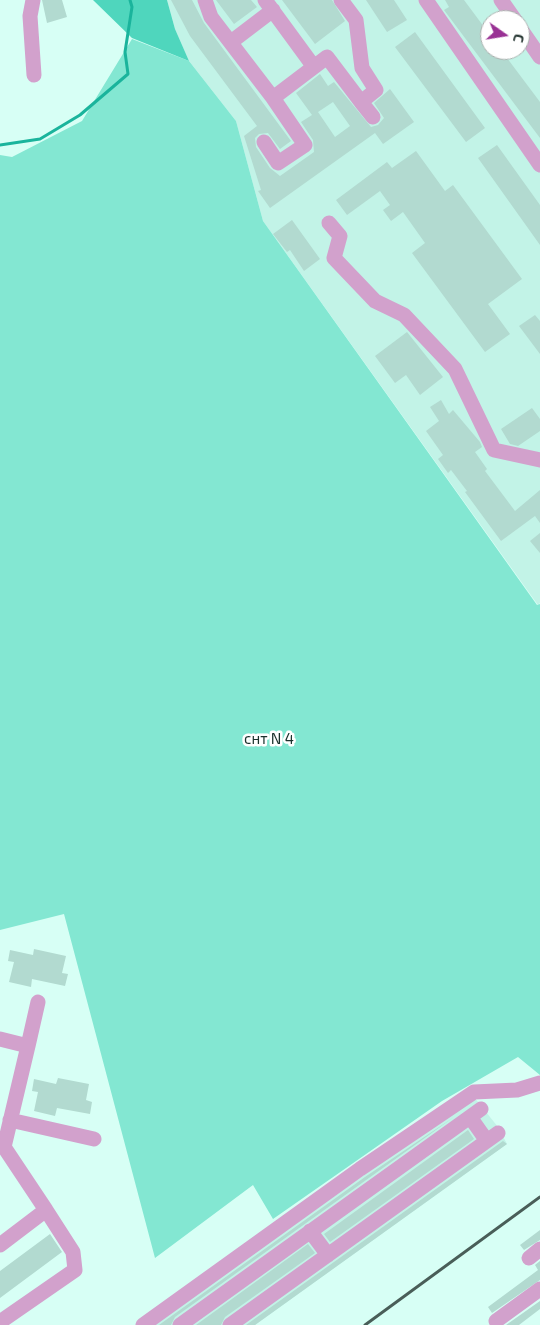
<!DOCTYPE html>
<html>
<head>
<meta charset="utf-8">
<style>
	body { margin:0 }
	#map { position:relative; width:540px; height:1325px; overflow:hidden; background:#d7fff5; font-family:"Exo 2",sans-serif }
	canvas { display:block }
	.north { position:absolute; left:480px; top:10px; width:50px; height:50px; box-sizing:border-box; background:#fff; border:1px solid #a9afad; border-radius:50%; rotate:103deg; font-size:14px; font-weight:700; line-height:20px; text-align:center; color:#273733 }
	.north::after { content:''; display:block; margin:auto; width:18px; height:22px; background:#993194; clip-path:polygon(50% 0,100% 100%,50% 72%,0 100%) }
</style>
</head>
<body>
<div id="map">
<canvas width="540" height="1325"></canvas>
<div class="north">С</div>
</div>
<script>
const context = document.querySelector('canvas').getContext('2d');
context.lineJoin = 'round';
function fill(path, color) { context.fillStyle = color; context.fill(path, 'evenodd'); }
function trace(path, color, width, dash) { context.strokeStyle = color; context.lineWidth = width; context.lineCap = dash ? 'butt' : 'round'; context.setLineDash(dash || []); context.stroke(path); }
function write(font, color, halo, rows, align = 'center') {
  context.font = font + ' "Exo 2",sans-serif'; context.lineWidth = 5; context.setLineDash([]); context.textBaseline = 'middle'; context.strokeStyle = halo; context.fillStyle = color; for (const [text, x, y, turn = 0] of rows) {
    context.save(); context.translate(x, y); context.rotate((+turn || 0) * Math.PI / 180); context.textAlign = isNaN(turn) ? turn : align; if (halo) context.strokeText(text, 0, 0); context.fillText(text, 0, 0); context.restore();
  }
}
fill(new Path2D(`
	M 167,0 L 540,0 L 540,603 L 538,605 L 263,221 L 236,121 L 189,61 L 175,29 ZM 490,20 L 520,20 L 520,50 L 490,50 Z
	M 474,1097 L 498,1127 L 507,1144 L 255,1325 L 153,1325 Z`), '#c2f3e7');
fill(new Path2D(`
	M 132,39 L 189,61 L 236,121 L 263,221 L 537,605 L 540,604 L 540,1075 L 518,1057 L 442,1101 L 273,1219 L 253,1185 L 155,1258 L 64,914 L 0,930 L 0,155 L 12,157 L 82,121 Z`), '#83e7d2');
fill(new Path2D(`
	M 93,0 L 167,0 L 175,29 L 189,61 L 132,38 Z`), '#4fd6bd');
trace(new Path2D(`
	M 0,145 L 40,139 L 80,115 L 128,74 L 125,52 L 132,7 L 130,0`), '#1ab49c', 3);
fill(new Path2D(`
	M 42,0 L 62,0 L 67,17 L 47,23 Z
	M 171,0 L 192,0 L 204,23 L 291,141 L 280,149 L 268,133 L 259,134 L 255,138 L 256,147 L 270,168 L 280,176 L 314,152 L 313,140 L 301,122 L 312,115 L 296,93 L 320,74 L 328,86 L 334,82 L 371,127 L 378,125 L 384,118 L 374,103 L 390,89 L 414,122 L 383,144 L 375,133 L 270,208 L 258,191 L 261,190 L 244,136 L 257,126 L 190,36 ZM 333,102 L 350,126 L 335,137 L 318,112 Z
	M 216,0 L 251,0 L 257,7 L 234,24 Z
	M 282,0 L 332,0 L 345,21 L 315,44 Z
	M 366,0 L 394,0 L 407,20 L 387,32 Z
	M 445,0 L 464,0 L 490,35 L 490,50 L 501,50 L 540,102 L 540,138 L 444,10 L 449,7 Z
	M 415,32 L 485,128 L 466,142 L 395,47 Z
	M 497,145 L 540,205 L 540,245 L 478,158 Z
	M 416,151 L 445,191 L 453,185 L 522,279 L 488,304 L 510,334 L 485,352 L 412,253 L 425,243 L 403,212 L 391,221 L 383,210 L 390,205 L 380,191 L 347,215 L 336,200 L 387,162 L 392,168 Z
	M 292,220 L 320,259 L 304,271 L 290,250 L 287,252 L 273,234 Z
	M 535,315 L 540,321 L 540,354 L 519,326 Z
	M 407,332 L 443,377 L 420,395 L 406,375 L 395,383 L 375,356 Z
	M 441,400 L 449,414 L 453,410 L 480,442 L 482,447 L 475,452 L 487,469 L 485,471 L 515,511 L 540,490 L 540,523 L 535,516 L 501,541 L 465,492 L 467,491 L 451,470 L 448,473 L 438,459 L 443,455 L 426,431 L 439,421 L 430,407 Z
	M 532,408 L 540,419 L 540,431 L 518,446 L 510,444 L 501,429 Z
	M 540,533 L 540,553 L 530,541 Z
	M 34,949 L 66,956 L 62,973 L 68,974 L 65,986 L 32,979 L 31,987 L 9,982 L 14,962 L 8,961 L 10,950 L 33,955 Z
	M 58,1078 L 89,1084 L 86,1100 L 92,1102 L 90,1114 L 57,1108 L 55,1116 L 34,1111 L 38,1092 L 32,1091 L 34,1079 L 56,1084 Z
	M 454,1117 L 175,1317 L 171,1325 L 159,1325 L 365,1177 Z
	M 468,1130 L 474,1139 L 330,1242 L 324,1234 Z
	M 503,1141 L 507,1144 L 255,1325 L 246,1325 Z
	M 540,1230 L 540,1240 L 524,1250 L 520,1245 Z
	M 50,1234 L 62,1252 L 0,1298 L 0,1271 Z
	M 308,1244 L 315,1253 L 225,1317 L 221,1325 L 196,1325 Z
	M 540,1261 L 540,1280 L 492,1313 L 488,1307 L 538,1270 L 535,1265 Z
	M 540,1301 L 540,1309 L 519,1325 L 506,1325 Z`), '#b2dad0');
trace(new Path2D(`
	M 33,0 L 30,16 L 34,75
	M 205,0 L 211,17 L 273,98 L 327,57 L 361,102
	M 265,0 L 314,67
	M 341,0 L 356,20 L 362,68 L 376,90 L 361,102 L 373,117
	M 426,0 L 540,165
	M 501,0 L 515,20
	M 520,28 L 540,57
	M 231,42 L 273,10
	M 264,142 L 278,163 L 305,145 L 273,98
	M 329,223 L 340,236 L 334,258 L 375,301 L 404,315 L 455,369 L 494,450 L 540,460
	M 0,1039 L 28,1046 L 4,1147 L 46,1210
	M 28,1046 L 38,1002
	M 470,1117 L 487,1141
	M 10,1120 L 94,1139
	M 310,1231 L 328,1255
	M 0,1245 L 46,1210 L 73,1252 L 75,1270 L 0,1322
	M 529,1258 L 540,1249
	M 496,1321 L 540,1289
	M 143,1325 L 360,1169 L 474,1092 L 517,1090 L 540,1083
	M 180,1325 L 481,1109
	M 230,1325 L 498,1133`), '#d2a1cc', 15);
trace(new Path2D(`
	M 365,1325 L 540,1197`), '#495e58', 3);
write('15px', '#1a312c', '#fff', [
	["снт N 4",269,739]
]);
</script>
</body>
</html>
